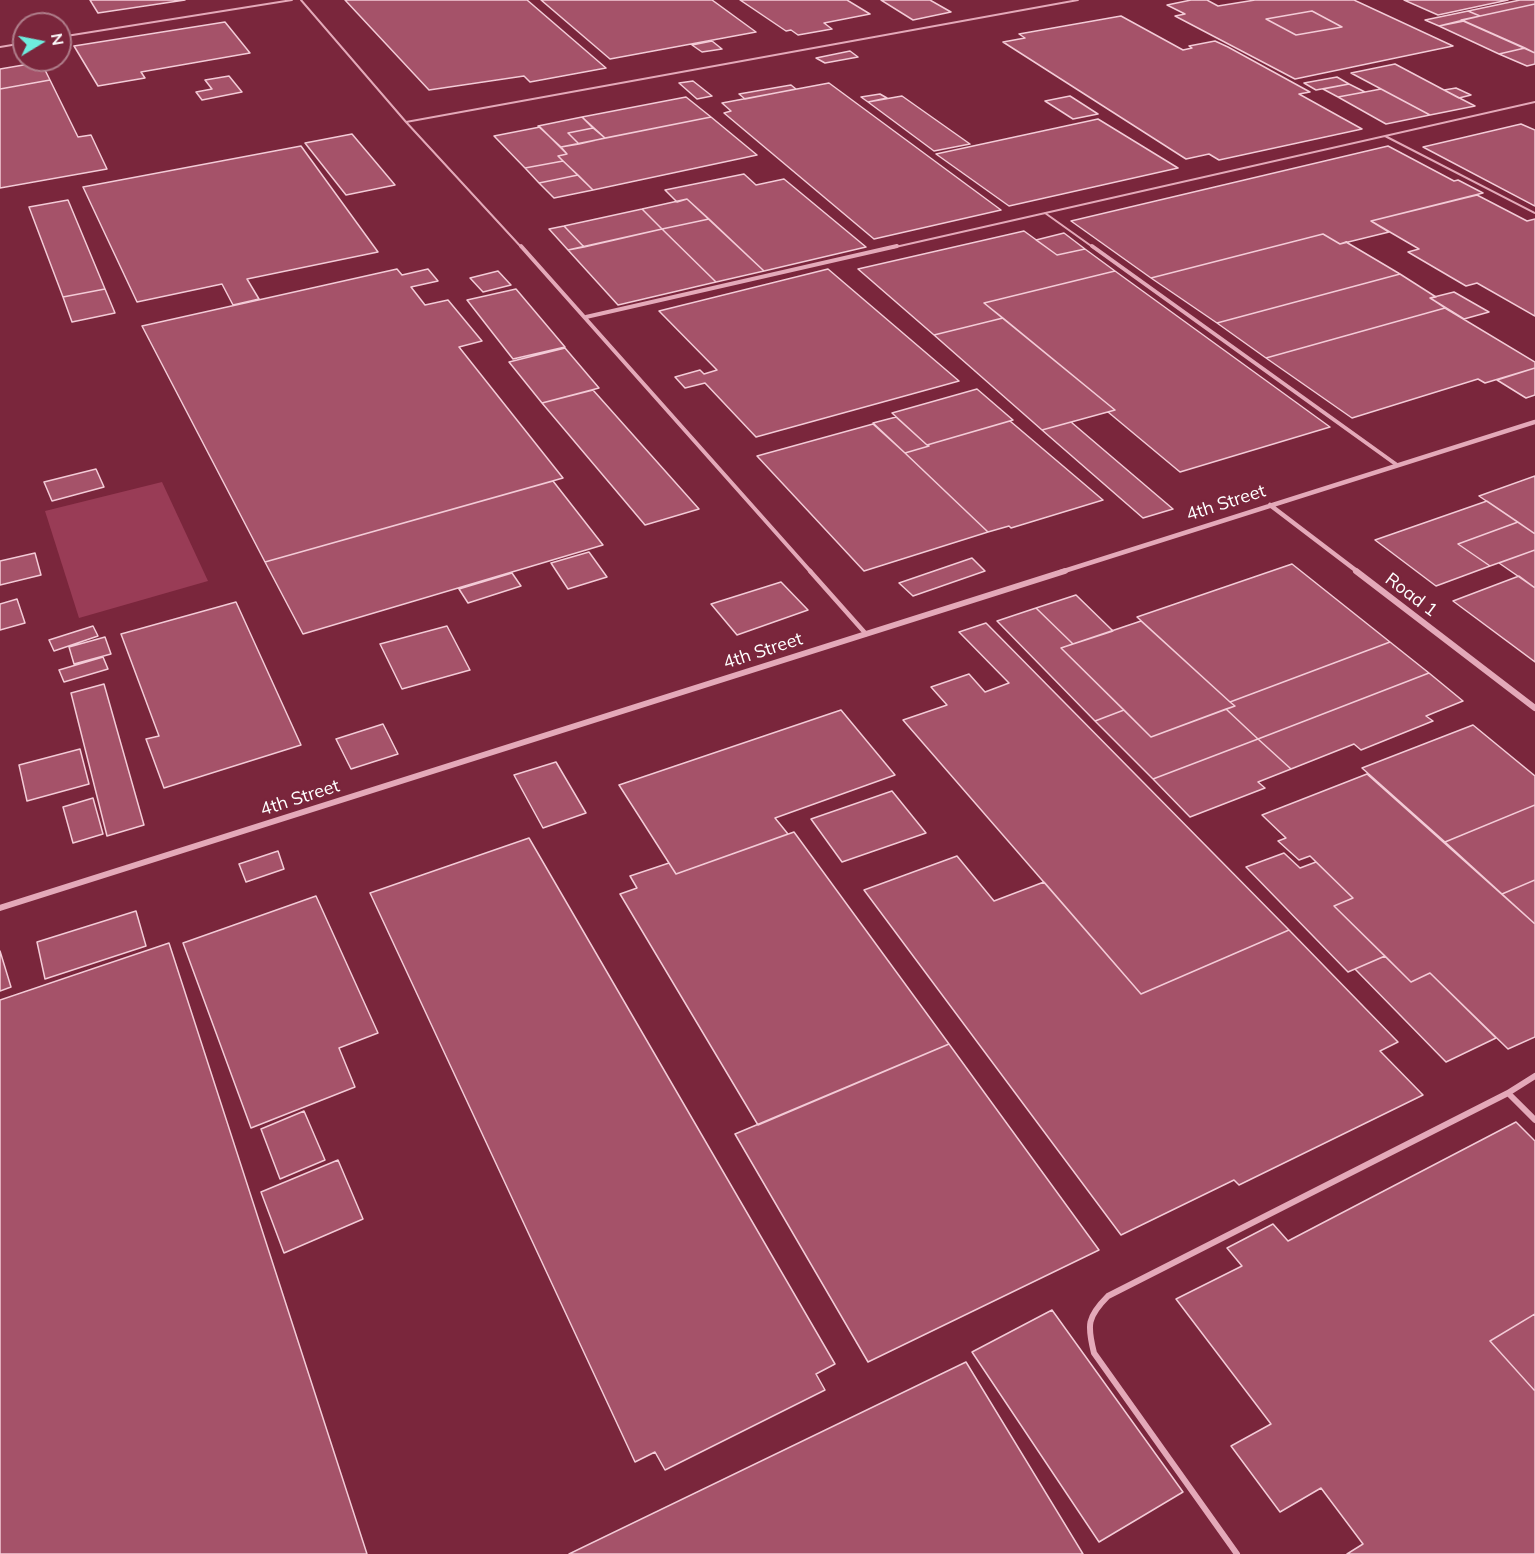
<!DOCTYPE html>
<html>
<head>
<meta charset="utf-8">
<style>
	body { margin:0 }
	#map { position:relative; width:1535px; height:1554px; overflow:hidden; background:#7a263c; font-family:Mulish,sans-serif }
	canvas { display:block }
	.north { position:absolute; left:12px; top:12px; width:60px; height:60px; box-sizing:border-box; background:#7a263c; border:2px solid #af7d8a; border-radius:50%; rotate:80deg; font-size:16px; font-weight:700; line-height:24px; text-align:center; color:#fff }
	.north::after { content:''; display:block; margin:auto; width:21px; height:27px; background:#6eecde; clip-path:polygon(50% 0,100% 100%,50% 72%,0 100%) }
</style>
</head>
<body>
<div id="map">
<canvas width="1535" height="1554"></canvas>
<div class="north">N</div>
</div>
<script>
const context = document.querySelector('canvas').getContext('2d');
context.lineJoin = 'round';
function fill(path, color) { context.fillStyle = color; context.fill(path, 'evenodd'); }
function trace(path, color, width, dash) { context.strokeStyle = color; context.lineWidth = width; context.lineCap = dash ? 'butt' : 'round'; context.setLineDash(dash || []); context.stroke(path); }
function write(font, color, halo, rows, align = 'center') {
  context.font = font + ' Mulish,sans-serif'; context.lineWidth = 5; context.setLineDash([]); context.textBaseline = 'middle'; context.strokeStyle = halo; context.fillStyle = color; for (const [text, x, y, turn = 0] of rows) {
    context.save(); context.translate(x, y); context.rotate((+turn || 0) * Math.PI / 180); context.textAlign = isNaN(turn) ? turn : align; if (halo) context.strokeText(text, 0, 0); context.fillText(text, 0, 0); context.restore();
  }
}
fill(new Path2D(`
	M 162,482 L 208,581 L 79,618 L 45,511 Z`), '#993c56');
const building = new Path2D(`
	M 90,0 L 185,0 L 98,13 Z
	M 345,0 L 527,0 L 606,68 L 530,82 L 524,76 L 429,90 Z
	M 541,0 L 712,0 L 756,32 L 610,59 Z
	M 740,0 L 847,0 L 870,14 L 824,23 L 832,29 L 798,35 L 791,30 L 786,31 Z
	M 881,0 L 930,0 L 951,12 L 913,20 Z
	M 1191,0 L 1207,0 L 1218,6 L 1255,0 L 1354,0 L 1453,46 L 1295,79 L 1175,16 L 1185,14 L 1167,5 ZM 1312,11 L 1342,27 L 1296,35 L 1266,19 Z
	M 1404,0 L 1508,0 L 1438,15 Z
	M 1520,0 L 1535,0 L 1535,4 L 1480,16 L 1468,11 Z
	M 1535,4 L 1535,53 L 1461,20 L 1480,16 Z
	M 1312,11 L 1342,27 L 1296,35 L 1266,19 Z
	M 1468,11 L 1480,16 L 1439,26 L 1425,20 Z
	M 1121,16 L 1183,50 L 1192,48 L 1189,46 L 1215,41 L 1228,47 L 1310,92 L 1299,94 L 1362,129 L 1219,160 L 1209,154 L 1186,159 L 1003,42 L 1025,38 L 1019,34 Z
	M 1464,21 L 1525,48 L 1499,54 L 1439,26 Z
	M 225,22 L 250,53 L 141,72 L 145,78 L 98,86 L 74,46 Z
	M 712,41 L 722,49 L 702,52 L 692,45 Z
	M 1525,48 L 1535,53 L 1535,64 L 1527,66 L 1499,54 Z
	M 850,51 L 858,57 L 825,63 L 816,58 Z
	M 41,62 L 50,80 L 0,89 L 0,69 Z
	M 1395,64 L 1444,90 L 1475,106 L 1430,115 L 1351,73 Z
	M 229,76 L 242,92 L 202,100 L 196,92 L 212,89 L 205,80 Z
	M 1337,77 L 1349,84 L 1316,90 L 1304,83 Z
	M 50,80 L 78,137 L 91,135 L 107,169 L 0,188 L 0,89 Z
	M 693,81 L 712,96 L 697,99 L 679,83 Z
	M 829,83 L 1001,210 L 874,239 L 724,113 L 731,111 L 722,103 Z
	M 1349,84 L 1365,92 L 1338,97 L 1323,89 Z
	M 791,85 L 796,89 L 745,99 L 739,94 Z
	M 1456,88 L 1471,95 L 1459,98 L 1444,90 Z
	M 1381,89 L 1430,115 L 1386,124 L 1338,97 Z
	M 880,94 L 887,98 L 868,102 L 861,97 Z
	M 902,96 L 970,144 L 934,151 L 868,102 Z
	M 1070,96 L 1098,114 L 1073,119 L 1045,101 Z
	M 686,97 L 711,117 L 605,138 L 582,117 Z
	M 582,117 L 593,128 L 568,133 L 579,144 L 561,147 L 538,126 Z
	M 711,117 L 757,155 L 593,190 L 558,156 L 567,154 L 561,147 Z
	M 1098,119 L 1178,168 L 1009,206 L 936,154 Z
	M 1521,124 L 1535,130 L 1535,206 L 1423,147 Z
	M 540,127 L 567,154 L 558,156 L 563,161 L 525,168 L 494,136 Z
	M 593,128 L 605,138 L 579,144 L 568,133 Z
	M 352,134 L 395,185 L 346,195 L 305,143 Z
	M 301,146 L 378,252 L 247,279 L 259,299 L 233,305 L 222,284 L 137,302 L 83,187 Z
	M 1388,146 L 1454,181 L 1458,180 L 1483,193 L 1371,221 L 1389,232 L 1340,244 L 1323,234 L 1151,278 L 1071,221 Z
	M 563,161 L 578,175 L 539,183 L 525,168 Z
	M 744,174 L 756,185 L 784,179 L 866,247 L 764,271 L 687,199 L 677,202 L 665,190 Z
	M 578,175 L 593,190 L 554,198 L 539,183 Z
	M 1477,195 L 1527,221 L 1535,219 L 1535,316 L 1477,283 L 1466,286 L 1408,252 L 1419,249 L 1371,221 Z
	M 687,199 L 709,219 L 662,229 L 642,209 Z
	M 68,200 L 105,289 L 63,297 L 29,207 Z
	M 642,209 L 662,229 L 584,247 L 564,226 Z
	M 709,219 L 764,271 L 716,282 L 662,229 Z
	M 564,226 L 584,247 L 568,250 L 549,229 Z
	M 662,229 L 716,282 L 618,305 L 568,250 Z
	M 1024,231 L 1057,255 L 1085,249 L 1115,271 L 984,303 L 1003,318 L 934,335 L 858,269 Z
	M 1064,233 L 1085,249 L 1057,255 L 1036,240 Z
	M 1323,234 L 1340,244 L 1346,242 L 1400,274 L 1217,323 L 1151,278 Z
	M 397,269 L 402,275 L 428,269 L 438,281 L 411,287 L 425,305 L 448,300 L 482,341 L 459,347 L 563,478 L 265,562 L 142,326 Z
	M 828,269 L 959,381 L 756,437 L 705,383 L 685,388 L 675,377 L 700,370 L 704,374 L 717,370 L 659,311 Z
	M 498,271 L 511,285 L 483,292 L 470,278 Z
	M 1115,271 L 1330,427 L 1180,472 L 1108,412 L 1115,410 L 984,303 Z
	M 1400,274 L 1436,297 L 1430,298 L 1445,308 L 1266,358 L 1217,323 Z
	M 105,289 L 115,313 L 72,322 L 63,297 Z
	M 516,289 L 565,347 L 513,359 L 467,300 Z
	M 1454,292 L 1489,312 L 1464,319 L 1430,298 Z
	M 1445,308 L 1535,362 L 1535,368 L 1485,383 L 1478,379 L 1352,418 L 1266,358 Z
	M 1003,318 L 1115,410 L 1042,430 L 934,335 Z
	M 565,348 L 599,388 L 542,403 L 509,362 Z
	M 1535,368 L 1535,395 L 1526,398 L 1497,380 Z
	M 977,389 L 1013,420 L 927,445 L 892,413 Z
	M 593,390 L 699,509 L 645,525 L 542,403 Z
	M 896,417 L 927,445 L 929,446 L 905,453 L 873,423 Z
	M 1010,421 L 1103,500 L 1011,528 L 1009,526 L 988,532 L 905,453 L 929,446 L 927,445 Z
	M 1071,422 L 1173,509 L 1143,518 L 1042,430 Z
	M 873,424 L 905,453 L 988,532 L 864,571 L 757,456 Z
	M 96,469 L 104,487 L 52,501 L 44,482 Z
	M 1535,476 L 1535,534 L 1479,496 Z
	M 553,481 L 603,545 L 303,634 L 265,562 Z
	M 1487,501 L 1518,522 L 1458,544 L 1490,566 L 1436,586 L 1375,540 Z
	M 1518,522 L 1535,534 L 1535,550 L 1490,566 L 1458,544 Z
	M 1535,550 L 1535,588 L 1499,563 Z
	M 589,552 L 607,577 L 568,589 L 551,563 Z
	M 35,553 L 41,575 L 0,585 L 0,561 Z
	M 972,558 L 985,571 L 913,596 L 899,583 Z
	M 1292,564 L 1390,642 L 1230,702 L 1137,617 Z
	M 512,573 L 521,586 L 468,603 L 459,589 Z
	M 1519,576 L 1535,588 L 1535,662 L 1453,601 Z
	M 781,582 L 808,610 L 737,635 L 711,604 Z
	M 1076,595 L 1113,631 L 1073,644 L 1036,608 Z
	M 17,599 L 25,623 L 0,630 L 0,604 Z
	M 236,602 L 301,745 L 164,788 L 146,739 L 159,736 L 121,634 Z
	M 1036,608 L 1073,644 L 1061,648 L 1124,710 L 1095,721 L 997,621 Z
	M 1141,621 L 1230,702 L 1235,706 L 1151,737 L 1061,648 Z
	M 986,623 L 1289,930 L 1141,994 L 903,720 L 947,705 L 931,687 L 969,674 L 985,692 L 1009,683 L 959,632 Z
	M 93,626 L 98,636 L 54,651 L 49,640 Z
	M 447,626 L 470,670 L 402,689 L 380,644 Z
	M 105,637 L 111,654 L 74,664 L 69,647 Z
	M 1390,642 L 1429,673 L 1258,739 L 1226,709 L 1235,706 L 1230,702 Z
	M 103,657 L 108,669 L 64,682 L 59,670 Z
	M 1429,673 L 1463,701 L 1426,716 L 1433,721 L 1361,750 L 1354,744 L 1291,769 L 1258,739 Z
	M 104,684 L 144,825 L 107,836 L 71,693 Z
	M 1226,709 L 1258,739 L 1153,779 L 1095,721 L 1124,710 L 1151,737 Z
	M 841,710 L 895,775 L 775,818 L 788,834 L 676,874 L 619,785 Z
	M 383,724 L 398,754 L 351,769 L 336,739 Z
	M 1473,725 L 1535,776 L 1535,805 L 1445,842 L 1362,768 Z
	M 1258,739 L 1291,769 L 1258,782 L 1265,788 L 1190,817 L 1153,779 Z
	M 80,749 L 89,784 L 27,801 L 19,765 Z
	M 556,762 L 586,813 L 543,828 L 514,775 Z
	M 1367,774 L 1535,924 L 1535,1037 L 1508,1049 L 1430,973 L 1411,982 L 1334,906 L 1353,898 L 1310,856 L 1299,860 L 1278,841 L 1286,838 L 1262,815 Z
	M 892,791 L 926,833 L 842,862 L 811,819 Z
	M 93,798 L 103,834 L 73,843 L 63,807 Z
	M 1535,805 L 1535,880 L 1502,894 L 1445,842 Z
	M 794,832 L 949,1044 L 758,1125 L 620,894 L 637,888 L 630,876 L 669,863 L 676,874 Z
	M 529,838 L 835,1364 L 816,1374 L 825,1390 L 665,1470 L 655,1452 L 635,1462 L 370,893 Z
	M 278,851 L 284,869 L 246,882 L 239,864 Z
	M 1284,853 L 1300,868 L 1316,862 L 1353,898 L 1334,906 L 1385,956 L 1348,972 L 1246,867 Z
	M 957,856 L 994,901 L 1044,882 L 1141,994 L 1289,930 L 1398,1042 L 1380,1051 L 1423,1095 L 1239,1185 L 1234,1180 L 1121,1235 L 864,890 Z
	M 1535,880 L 1535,924 L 1502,894 Z
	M 316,896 L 378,1033 L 339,1048 L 355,1087 L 251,1128 L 183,943 Z
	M 136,911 L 146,946 L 45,979 L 37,942 Z
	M 169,943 L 367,1554 L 0,1554 L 0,1000 Z
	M 0,951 L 11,987 L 0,991 Z
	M 1385,956 L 1411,982 L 1430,973 L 1496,1038 L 1446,1062 L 1355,969 Z
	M 949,1044 L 1099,1250 L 868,1362 L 735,1134 Z
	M 304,1111 L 325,1160 L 280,1179 L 261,1129 Z
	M 1516,1122 L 1535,1141 L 1535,1314 L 1490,1341 L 1535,1391 L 1535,1554 L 1347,1554 L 1363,1544 L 1321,1488 L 1280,1512 L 1231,1446 L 1271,1424 L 1176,1299 L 1242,1266 L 1227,1248 L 1273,1224 L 1288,1241 Z
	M 338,1160 L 363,1219 L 284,1253 L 261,1192 Z
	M 1052,1310 L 1183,1492 L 1099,1542 L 972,1352 Z
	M 1535,1314 L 1535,1391 L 1490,1341 Z
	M 966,1362 L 1083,1554 L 569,1554 Z`);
fill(building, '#a55269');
trace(building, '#f3cbd7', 1.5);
trace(new Path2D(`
	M 301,0 L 406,122 L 522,248
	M 60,37 L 292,0
	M 0,47 L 24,43
	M 406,122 L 1078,0
	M 1385,136 L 1535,213
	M 1045,213 L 1094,248
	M 891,248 L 1535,102`), '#e4a9b9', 2);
trace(new Path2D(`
	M 521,246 L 811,572
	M 1092,246 L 1397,465
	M 586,317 L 897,246`), '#e4a9b9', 4);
trace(new Path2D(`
	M 810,571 L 866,634`), '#e4a9b9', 4.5);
trace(new Path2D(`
	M 1535,1076 L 1508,1093 L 1535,1120
	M 1237,1554 L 1094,1353 C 1087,1325 1087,1317 1108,1296 L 1508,1093`), '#e4a9b9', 6);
trace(new Path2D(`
	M 1270,505 L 1358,572
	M 1061,572 L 1535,422`), '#e4a9b9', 4.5);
trace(new Path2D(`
	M 1356,571 L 1535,708
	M 0,908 L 1065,571`), '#e4a9b9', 6);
write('18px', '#fff', '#7a263c', [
	["4th Street",1226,503,-18],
	["Road 1",1411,595,37],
	["4th Street",763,651,-18],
	["4th Street",300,798,-18]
]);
</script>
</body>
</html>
